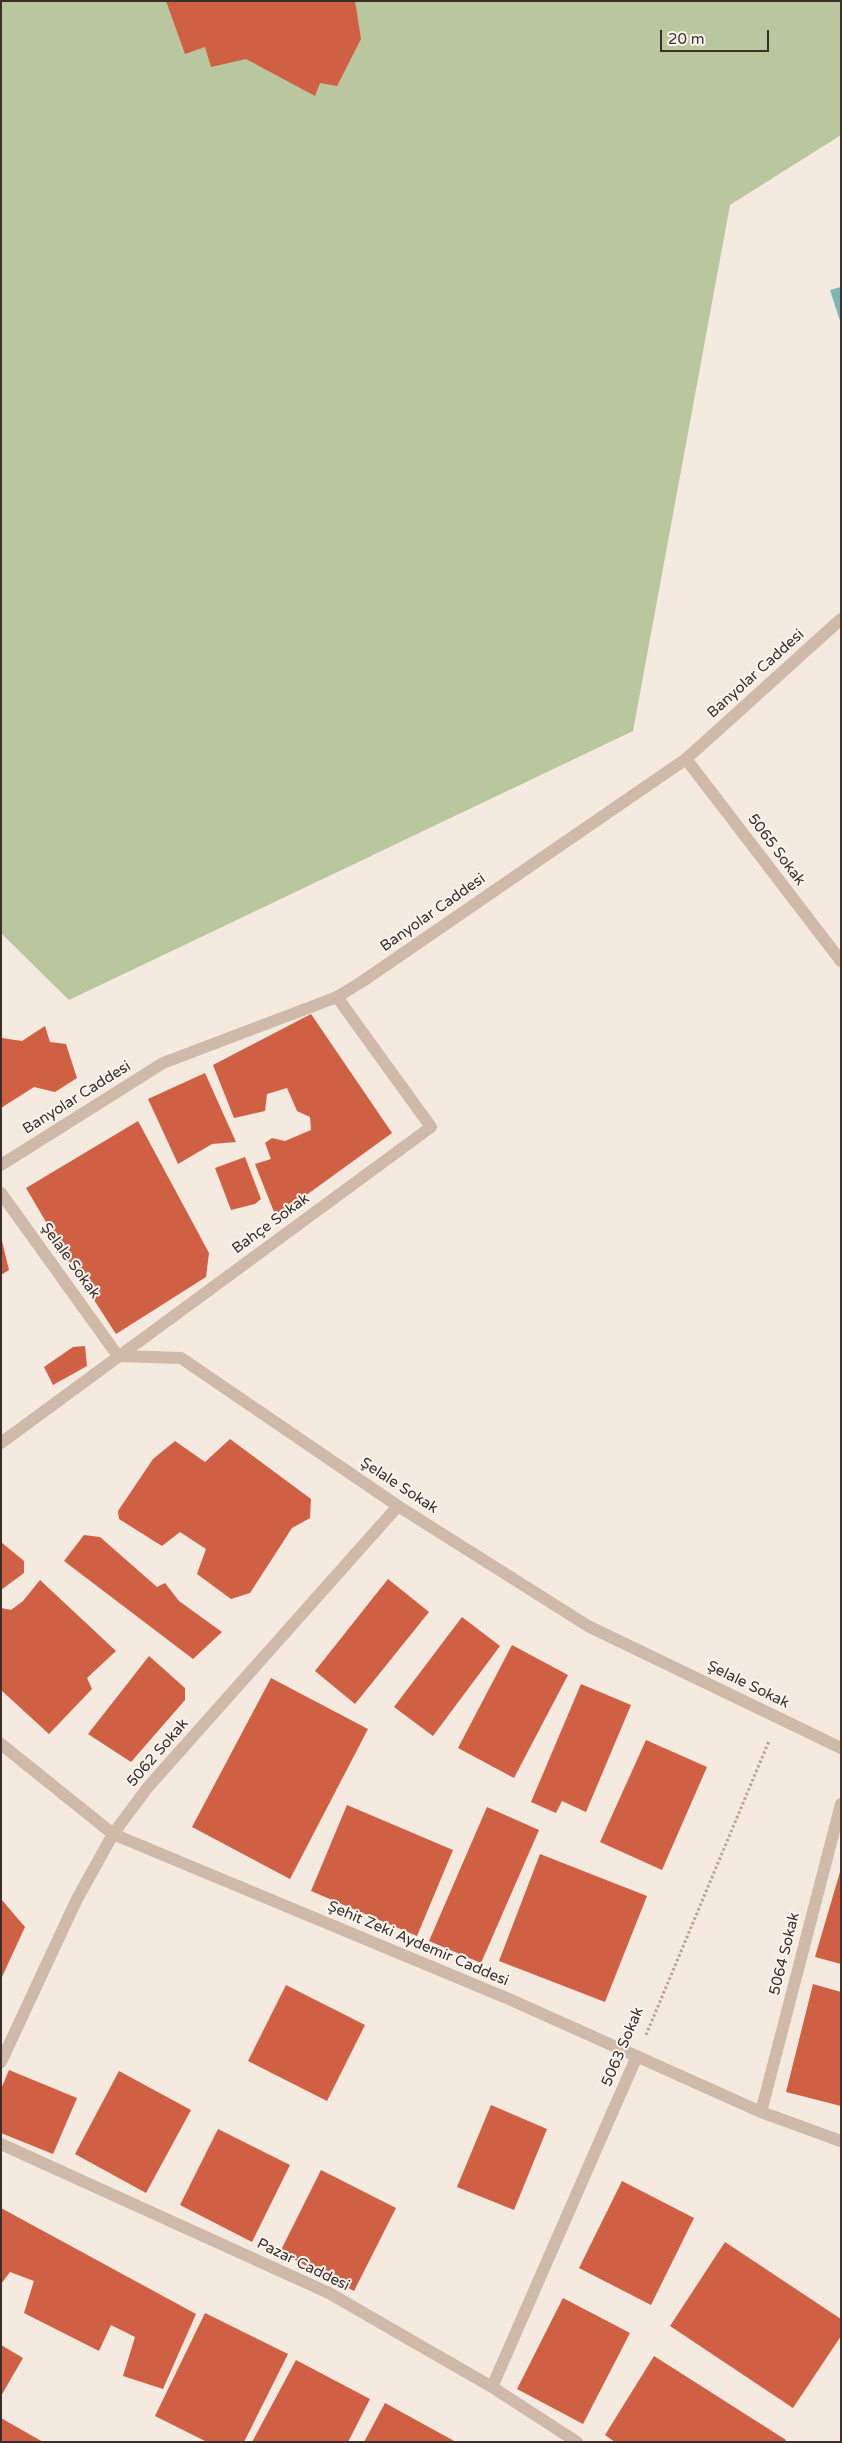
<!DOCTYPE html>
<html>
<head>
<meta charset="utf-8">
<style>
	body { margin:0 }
	#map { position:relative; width:842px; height:2443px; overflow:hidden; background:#f5eae0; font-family:"Varela Round",sans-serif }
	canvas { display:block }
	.frame { position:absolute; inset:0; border:2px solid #3c2f2a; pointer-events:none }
	.scale { position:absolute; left:660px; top:30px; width:109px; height:22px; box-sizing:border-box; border:2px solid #3c2f2a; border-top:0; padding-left:6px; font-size:15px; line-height:18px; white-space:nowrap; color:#3c2f2a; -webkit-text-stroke:4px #fcf5ed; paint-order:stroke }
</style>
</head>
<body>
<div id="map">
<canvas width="842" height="2443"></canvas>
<div class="frame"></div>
<div class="scale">20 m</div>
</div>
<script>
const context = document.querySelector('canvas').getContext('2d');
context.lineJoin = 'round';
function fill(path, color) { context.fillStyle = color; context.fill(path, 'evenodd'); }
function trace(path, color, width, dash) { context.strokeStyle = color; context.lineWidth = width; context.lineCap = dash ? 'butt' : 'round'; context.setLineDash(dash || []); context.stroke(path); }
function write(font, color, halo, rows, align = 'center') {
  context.font = font + ' "Varela Round",sans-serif'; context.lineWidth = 4; context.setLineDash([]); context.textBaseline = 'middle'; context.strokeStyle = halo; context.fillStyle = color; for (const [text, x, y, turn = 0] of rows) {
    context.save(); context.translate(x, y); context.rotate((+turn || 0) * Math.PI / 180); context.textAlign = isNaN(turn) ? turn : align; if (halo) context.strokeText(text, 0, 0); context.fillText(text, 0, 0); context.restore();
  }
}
fill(new Path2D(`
	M 1,1 L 841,1 L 841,135 L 730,205 L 633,731 L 69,1000 L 1,933 Z`), '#bac69e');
fill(new Path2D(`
	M 841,287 L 841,324 L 830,290 Z`), '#7cb5b5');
fill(new Path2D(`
	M 166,1 L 355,1 L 361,39 L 337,86 L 320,83 L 315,96 L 246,59 L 211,67 L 205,47 L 185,54 Z
	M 311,1014 L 392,1133 L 276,1217 L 255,1164 L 271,1159 L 265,1143 L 272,1138 L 285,1141 L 311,1130 L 310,1117 L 297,1111 L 287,1088 L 267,1094 L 265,1111 L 234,1118 L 213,1065 Z
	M 45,1026 L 50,1042 L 66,1044 L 77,1078 L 55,1092 L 34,1087 L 1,1108 L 2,1038 L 22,1041 Z
	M 205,1073 L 236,1142 L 212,1144 L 178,1164 L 148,1099 Z
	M 138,1121 L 209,1253 L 206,1277 L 116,1334 L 63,1252 L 56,1253 L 59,1244 L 26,1188 Z
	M 245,1157 L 261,1199 L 255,1204 L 231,1210 L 215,1168 Z
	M 1,1237 L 9,1270 L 1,1275 Z
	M 85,1346 L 87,1366 L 53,1385 L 44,1367 L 73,1347 Z
	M 230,1439 L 311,1499 L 310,1518 L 292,1528 L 250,1593 L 231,1599 L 197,1574 L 206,1549 L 180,1532 L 162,1546 L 119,1519 L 118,1511 L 153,1459 L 175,1441 L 205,1462 Z
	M 84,1535 L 100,1537 L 157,1587 L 165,1583 L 179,1601 L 222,1632 L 193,1659 L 64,1561 Z
	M 1,1542 L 24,1561 L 24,1573 L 1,1590 Z
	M 388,1579 L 429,1612 L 355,1704 L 315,1671 Z
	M 40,1580 L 116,1651 L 87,1678 L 92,1689 L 49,1734 L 1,1690 L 1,1608 L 11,1610 L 23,1601 Z
	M 462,1617 L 500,1646 L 433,1736 L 394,1707 Z
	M 512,1645 L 568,1675 L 514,1778 L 458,1748 Z
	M 149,1656 L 185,1688 L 185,1700 L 131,1762 L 88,1734 Z
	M 271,1678 L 368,1729 L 290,1879 L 192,1827 Z
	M 581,1684 L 631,1705 L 586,1812 L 562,1801 L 556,1813 L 531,1802 Z
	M 646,1740 L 707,1767 L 662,1870 L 600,1842 Z
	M 347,1805 L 453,1850 L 417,1936 L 311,1891 Z
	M 487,1807 L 539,1830 L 481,1963 L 429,1941 Z
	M 540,1854 L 647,1896 L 605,2002 L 499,1961 Z
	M 840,1872 L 841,1872 L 841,1964 L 815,1957 Z
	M 1,1899 L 25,1927 L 1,1979 Z
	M 813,1984 L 841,1992 L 841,2106 L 786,2092 Z
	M 286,1985 L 365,2025 L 327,2101 L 248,2061 Z
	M 9,2070 L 77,2098 L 53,2154 L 1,2133 L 1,2089 Z
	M 119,2071 L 191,2110 L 146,2193 L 75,2154 Z
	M 491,2105 L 547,2129 L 514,2210 L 457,2187 Z
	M 218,2129 L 290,2165 L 252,2242 L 180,2205 Z
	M 321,2170 L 396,2208 L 354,2291 L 280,2252 Z
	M 622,2181 L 694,2218 L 651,2305 L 579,2268 Z
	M 1,2208 L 196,2314 L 163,2389 L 123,2376 L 135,2337 L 111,2325 L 99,2351 L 24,2313 L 34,2281 L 10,2272 L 1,2284 Z
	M 725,2242 L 841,2319 L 841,2336 L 793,2408 L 670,2326 Z
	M 563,2298 L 630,2333 L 583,2424 L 517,2389 Z
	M 205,2313 L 288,2354 L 244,2442 L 207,2442 L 155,2416 Z
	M 1,2345 L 23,2358 L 1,2396 Z
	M 654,2356 L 786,2440 L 785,2442 L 615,2442 L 605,2435 Z
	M 296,2360 L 370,2399 L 348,2442 L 252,2442 Z
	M 385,2403 L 456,2442 L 364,2442 Z
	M 1,2418 L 43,2442 L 1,2442 Z`), '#d06043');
trace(new Path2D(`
	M 646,2035 L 769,1741`), '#bba394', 3, [2.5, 2.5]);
trace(new Path2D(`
	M 1,1193 L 118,1356 L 181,1358 L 398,1506
	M 1,1443 L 431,1127 L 337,997
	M 761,2112 L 841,1804`), '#cfbaaa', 12);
trace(new Path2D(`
	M 686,759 L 841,961
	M 1,1165 L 163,1063 L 337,997 L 363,981 L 686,759 L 841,619
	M 1,1744 L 113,1834 L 509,1999 L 761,2112 L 841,2141
	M 1,2062 L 76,1901 L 113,1834 L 148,1787 L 398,1506 L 588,1626 L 841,1748
	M 1,2144 L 329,2293 L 492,2387 L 577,2442
	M 492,2387 L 637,2056`), '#cfbaaa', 12);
write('15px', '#3c2f2a', '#fcf5ed', [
	["Banyolar Caddesi",756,674,-42],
	["5065 Sokak",776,850,53],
	["Banyolar Caddesi",433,913,-35],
	["Banyolar Caddesi",77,1098,-32],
	["Bahçe Sokak",271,1224,-36],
	["Şelale Sokak",70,1261,54],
	["Şelale Sokak",399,1486,33],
	["Şelale Sokak",748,1685,26],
	["5062 Sokak",158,1753,-49],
	["Şehit Zeki Aydemir Caddesi",418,1944,23],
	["5064 Sokak",785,1954,-76],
	["5063 Sokak",623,2047,-67],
	["Pazar Caddesi",303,2265,26]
]);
</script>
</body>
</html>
